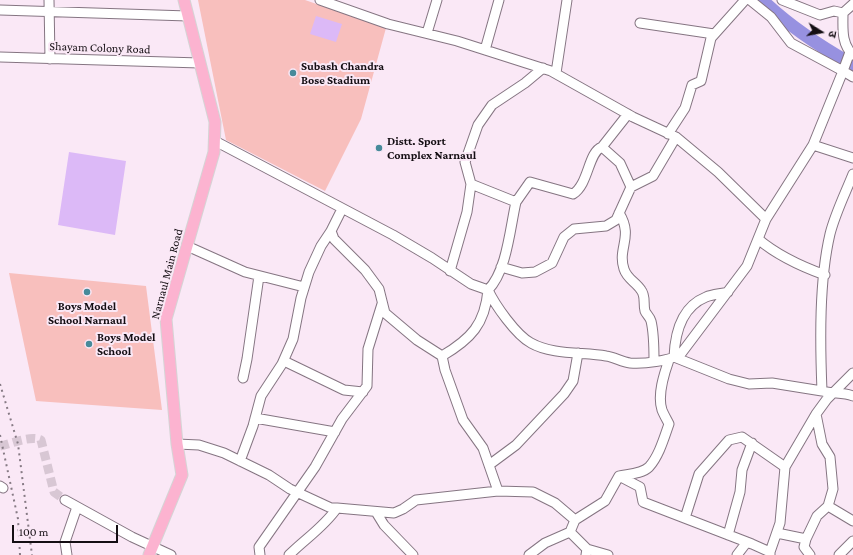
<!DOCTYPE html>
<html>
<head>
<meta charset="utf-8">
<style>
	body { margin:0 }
	#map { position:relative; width:853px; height:555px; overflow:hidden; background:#fae8f6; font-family:"Crimson Pro","Noto Sans Devanagari",serif }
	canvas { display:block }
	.north { position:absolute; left:801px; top:12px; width:40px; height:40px; -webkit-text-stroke:3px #fae8f6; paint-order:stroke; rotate:101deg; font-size:11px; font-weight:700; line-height:16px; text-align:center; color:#140e13 }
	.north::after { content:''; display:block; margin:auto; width:14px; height:18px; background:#140e13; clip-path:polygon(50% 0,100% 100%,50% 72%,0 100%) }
	.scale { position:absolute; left:12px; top:525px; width:106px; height:18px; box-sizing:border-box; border:2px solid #140e13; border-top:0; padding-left:5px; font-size:12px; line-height:14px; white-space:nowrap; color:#140e13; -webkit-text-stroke:3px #fae8f6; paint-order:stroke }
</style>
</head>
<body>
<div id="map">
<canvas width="853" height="555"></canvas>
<div class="north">उ</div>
<div class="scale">100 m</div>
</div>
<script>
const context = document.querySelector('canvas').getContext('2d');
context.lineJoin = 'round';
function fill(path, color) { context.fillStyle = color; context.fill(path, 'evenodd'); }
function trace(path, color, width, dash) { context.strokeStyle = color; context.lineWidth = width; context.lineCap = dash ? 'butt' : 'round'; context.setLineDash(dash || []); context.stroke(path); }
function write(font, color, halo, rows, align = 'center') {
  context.font = font + ' "Crimson Pro",serif'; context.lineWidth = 4; context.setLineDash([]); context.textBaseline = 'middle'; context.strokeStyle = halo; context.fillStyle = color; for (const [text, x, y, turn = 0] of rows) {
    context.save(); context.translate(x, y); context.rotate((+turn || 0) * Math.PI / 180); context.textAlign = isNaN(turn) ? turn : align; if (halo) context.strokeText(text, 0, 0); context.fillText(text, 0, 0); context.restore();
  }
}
fill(new Path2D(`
	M 198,0 L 305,0 L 386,28 L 361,119 L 325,191 L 226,140 Z
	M 9,273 L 146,286 L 162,410 L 36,401 Z`), '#f8bfbd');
trace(new Path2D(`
	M 762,0 C 788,25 821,47 853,65`), '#9791e0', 13);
fill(new Path2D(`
	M 316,16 L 342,24 L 336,42 L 310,34 Z
	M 69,152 L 126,161 L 115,235 L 58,225 Z`), '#dcb9f7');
trace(new Path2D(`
	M 0,446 C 11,444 30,435 41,440 L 54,492 L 65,500`), '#d8c7d4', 9, [9, 4.5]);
const minor = new Path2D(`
	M 49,0 L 50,59
	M 320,0 L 388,24 L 457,41 L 551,71 L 633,117 L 676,137 L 718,172 L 766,219 L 813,145 L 843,71 L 853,77
	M 750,0 L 771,17 L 791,43 L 843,71 L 850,52
	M 782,0 L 820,15 L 834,11 L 843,13
	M 853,4 L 843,13 C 843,28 841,44 853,55
	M 0,10 L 188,16
	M 640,23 L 714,34
	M 427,33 L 437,0
	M 485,50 L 499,0
	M 0,57 L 200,63
	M 556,73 L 567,0
	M 668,134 L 685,108 L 692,85 L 701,81 L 711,38 L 745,0
	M 215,141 L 393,235 L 432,258 L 471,284 L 488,290 C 485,324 471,339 442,356 L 445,370 L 463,420 L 483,448 L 498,491
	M 813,145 L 853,158
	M 602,147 L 620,163 L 631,187
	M 853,174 C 845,194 835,214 830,234 C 819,281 820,342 822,391 C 833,394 843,392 853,396
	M 471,184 L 516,202 C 510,228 507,271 488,290 C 495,305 516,335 531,343 C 552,355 584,352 606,356 C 614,357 622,362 630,363 C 646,364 666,361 680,355 L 747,266 L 766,219
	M 516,202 L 530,182 L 573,194 C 589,184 588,152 602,147 L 628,114
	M 342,209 L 331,231 L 334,239 L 365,270 L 379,289 L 385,313 L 417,340 L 442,356
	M 619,213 C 634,237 617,248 624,269 C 627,279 636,282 641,290 C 646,296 643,304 645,311 C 646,314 650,317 651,321 C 654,333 654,348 654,361
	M 758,239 C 778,256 800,266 825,275
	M 187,246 L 245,272 L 304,287
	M 501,267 L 522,273 L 535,272 L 552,263 L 564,237 L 574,229 L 606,226 L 616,220 L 631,187 L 653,176 L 676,137
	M 450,271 L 467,212 L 471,184 L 465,162 L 478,125 L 492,105 L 525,83 L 543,68
	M 728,292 C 721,294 713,294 706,297 C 681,307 675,333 674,357 L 729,379 L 749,384 L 772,383 L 822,391
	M 284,361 L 344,390 L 363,392
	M 243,378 L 247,359 L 259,276
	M 255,418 L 335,432
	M 177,444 L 199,445 L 224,453 L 269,475 L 290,489 L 331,508 L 337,508 L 394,513 L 403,509 L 416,500 L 498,491 L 533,492 L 555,503 L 575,520 L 570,532 L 587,549 L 586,555
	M 240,461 L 253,426 L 261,396 L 282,364 L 293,339 L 301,298 L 309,272 L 321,246 L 331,231
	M 489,465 L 516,445 L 564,394 L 573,381 L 578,353
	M 619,476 C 628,474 642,474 649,467 C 659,456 664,438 669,424 C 667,420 664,415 662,410 C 657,395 664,374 669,360
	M 0,486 L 3,488
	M 65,500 L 132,537 L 171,555
	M 828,506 L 853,521
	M 376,512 L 384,525 L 413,555
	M 685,518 L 699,474 L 729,440 L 742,437 L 785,467
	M 575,520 L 605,501 L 619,476 L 640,487 L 643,502 L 752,544 L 770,552 L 770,555
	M 777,533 L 806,539 L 817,516 L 828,506 L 833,489 L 830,457 L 822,444 L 816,414
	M 728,535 L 740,492 L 742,470 L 752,443
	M 806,539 L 804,547 L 810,555
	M 587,549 L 608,555
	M 770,552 L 780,523 L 785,467 L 816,414 L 827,399 L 853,373
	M 67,555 L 65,542 L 77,507
	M 260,555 L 259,547 L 315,467 L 342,419 L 367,386 L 368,349 L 382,304
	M 289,555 C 305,539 324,527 337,508
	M 529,555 L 545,543 L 570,532
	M 737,555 L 747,542
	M 839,555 L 853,541`);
const major = new Path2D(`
	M 149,555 L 182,475 L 177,444 L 166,319 L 214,152 L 215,122 L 184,0`);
trace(minor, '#857582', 11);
trace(major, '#d5d4d5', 13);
trace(minor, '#fff', 9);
trace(major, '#fcb3d0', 11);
trace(new Path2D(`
	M 0,384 L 18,444 L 32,555
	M 0,435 L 18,519 L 20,555`), '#867a84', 2, [2, 4]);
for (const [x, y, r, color] of [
	[293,73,4,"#478a9a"],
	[379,148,4,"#478a9a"],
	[87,292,4,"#478a9a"],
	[89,344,4,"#478a9a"]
]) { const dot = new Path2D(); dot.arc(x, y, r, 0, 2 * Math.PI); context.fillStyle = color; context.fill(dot); trace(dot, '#fae8f6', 1.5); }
write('12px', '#140e13', '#fae8f6', [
	["Shayam Colony Road",100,48,2],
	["Narnaul Main Road",167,274,-75]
]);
write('bold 12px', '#140e13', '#fae8f6', [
	["Subash Chandra",301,66],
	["Bose Stadium",301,80],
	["Distt. Sport",387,141],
	["Complex Narnaul",387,155],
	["Boys Model",87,306,"center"],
	["School Narnaul",87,320,"center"],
	["Boys Model",97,337],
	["School",97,351]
], 'left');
</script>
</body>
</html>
